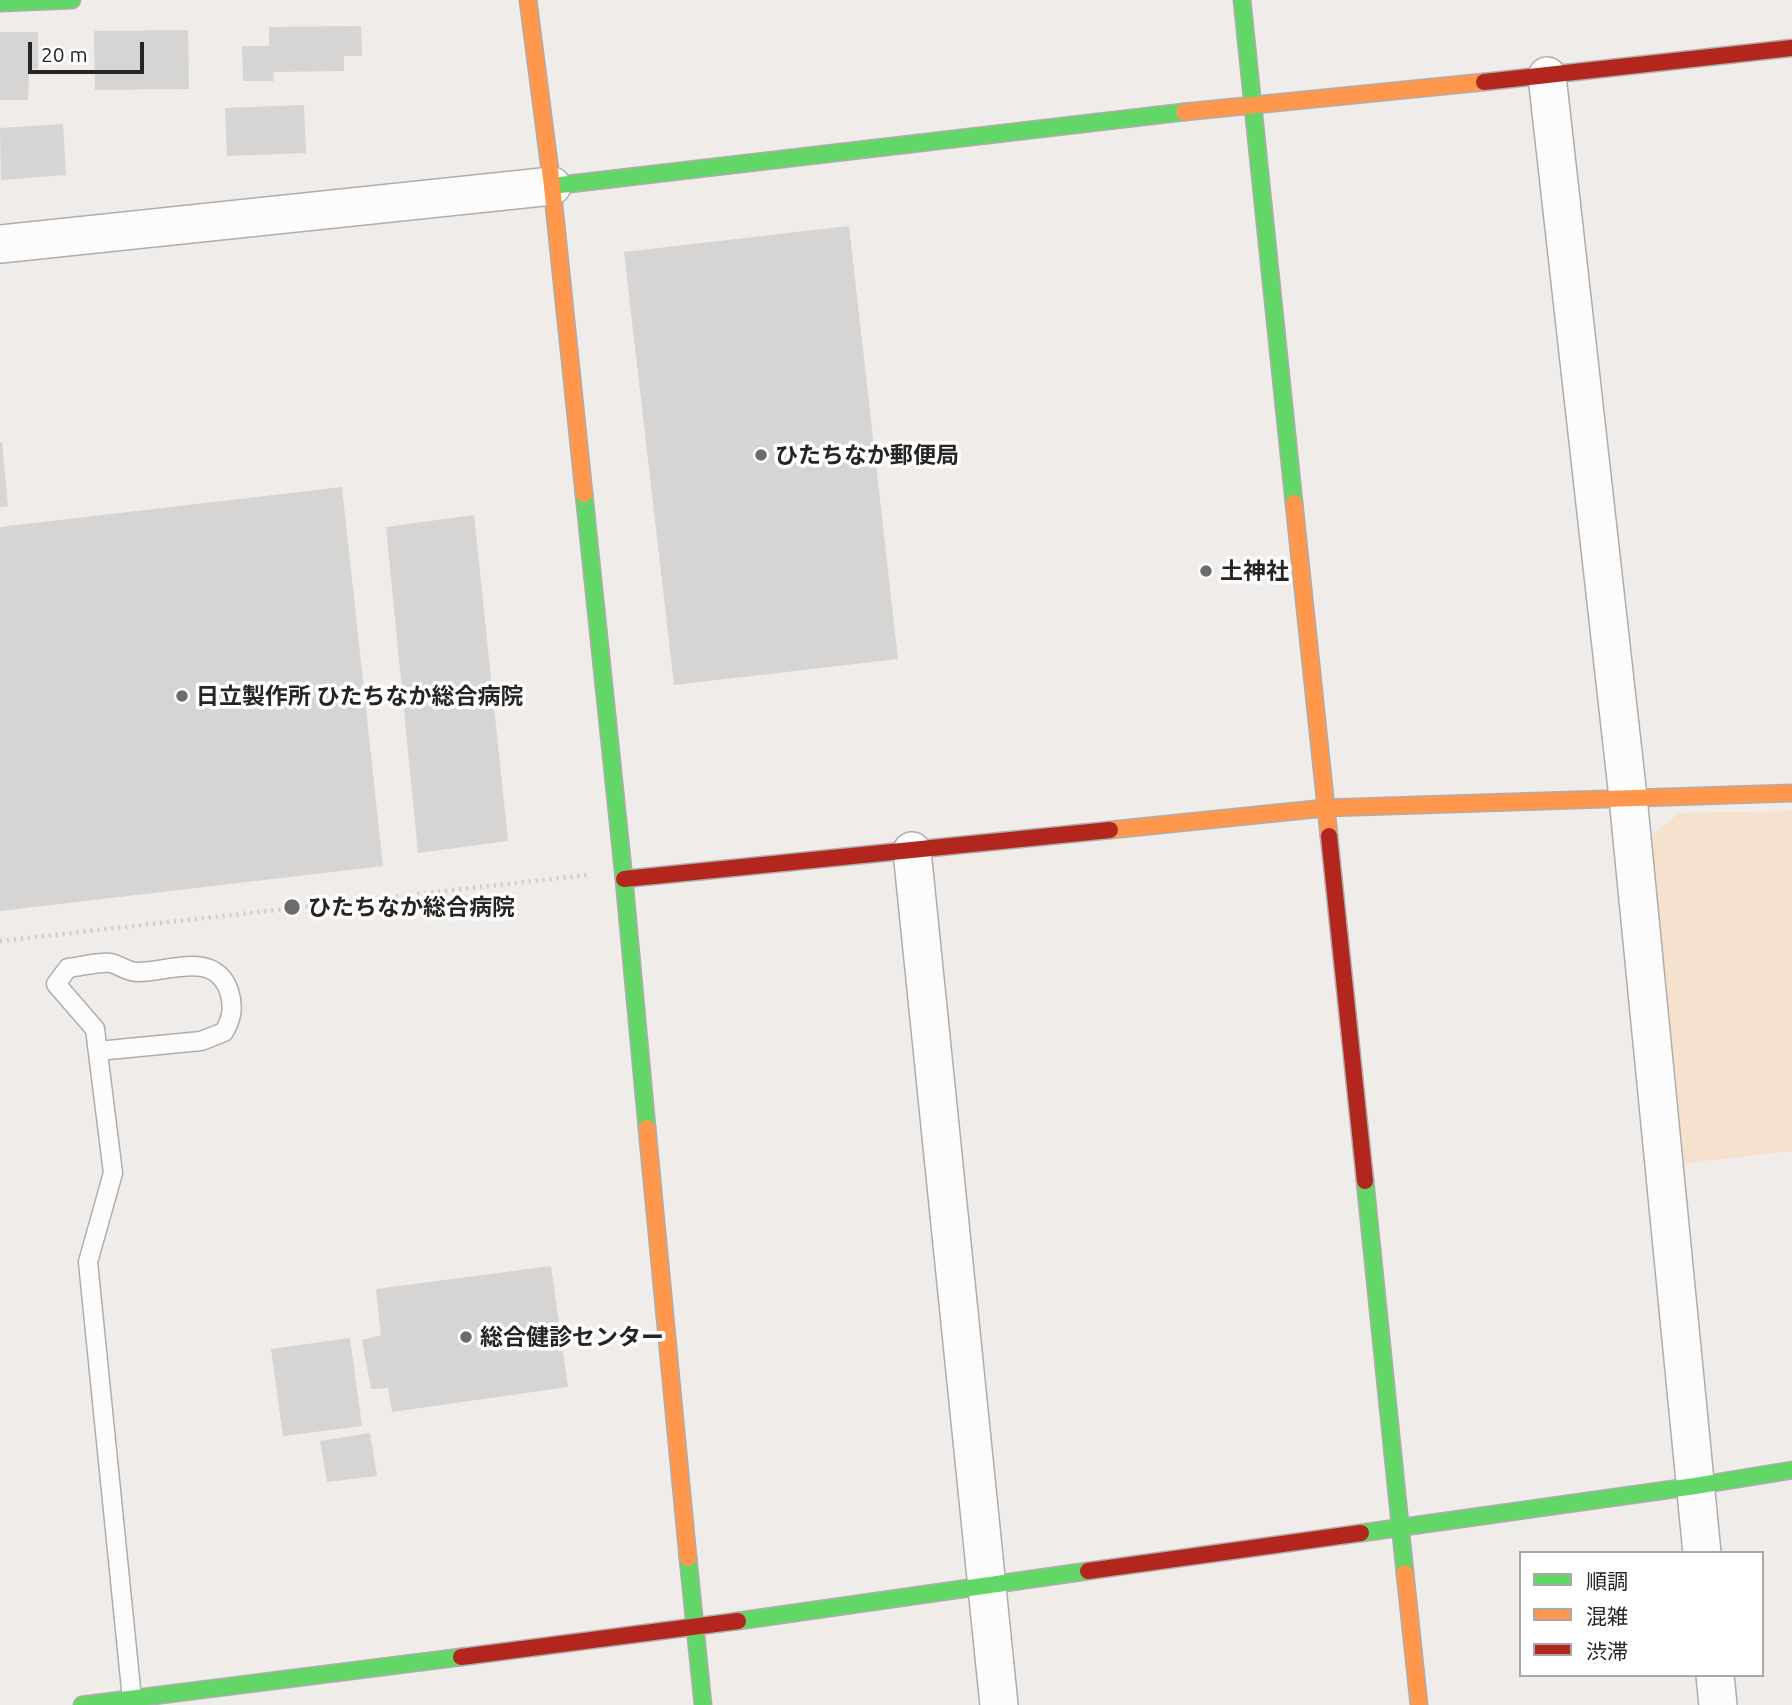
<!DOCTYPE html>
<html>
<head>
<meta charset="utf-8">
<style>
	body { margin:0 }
	#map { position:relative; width:1792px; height:1705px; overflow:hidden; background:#efecea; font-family:Ubuntu,"Noto Sans JP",sans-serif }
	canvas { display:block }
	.legend { position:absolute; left:1519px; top:1551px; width:245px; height:126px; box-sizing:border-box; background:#fff; border:2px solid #a8a8a7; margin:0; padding:9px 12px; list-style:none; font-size:21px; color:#262523 }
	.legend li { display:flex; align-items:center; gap:14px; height:35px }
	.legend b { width:35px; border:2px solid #a8a8a7 }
	.scale { position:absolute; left:28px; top:42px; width:116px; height:32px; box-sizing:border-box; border:4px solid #262523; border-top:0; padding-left:9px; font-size:21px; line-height:24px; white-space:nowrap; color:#262523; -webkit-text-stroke:5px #fff; paint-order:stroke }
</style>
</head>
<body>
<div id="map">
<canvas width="1792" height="1705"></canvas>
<ul class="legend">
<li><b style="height:9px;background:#63d668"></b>順調</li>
<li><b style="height:9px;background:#ff974d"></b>混雑</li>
<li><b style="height:9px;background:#b3261e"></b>渋滞</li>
</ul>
<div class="scale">20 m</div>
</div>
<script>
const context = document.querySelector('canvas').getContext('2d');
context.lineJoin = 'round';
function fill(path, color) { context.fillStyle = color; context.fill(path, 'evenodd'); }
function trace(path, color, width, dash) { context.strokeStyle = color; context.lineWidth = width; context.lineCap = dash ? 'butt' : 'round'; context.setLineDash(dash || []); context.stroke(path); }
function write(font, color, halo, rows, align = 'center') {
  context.font = font + ' Ubuntu,"Noto Sans JP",sans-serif'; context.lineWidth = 7; context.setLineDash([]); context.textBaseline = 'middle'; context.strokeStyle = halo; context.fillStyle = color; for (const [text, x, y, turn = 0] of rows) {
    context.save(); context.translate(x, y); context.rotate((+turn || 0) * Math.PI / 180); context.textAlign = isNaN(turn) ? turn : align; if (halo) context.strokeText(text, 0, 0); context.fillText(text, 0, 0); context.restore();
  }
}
fill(new Path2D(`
	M 1792,811 L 1792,1151 L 1680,1164 L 1649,838 L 1679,813 Z`), '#f5e2ce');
fill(new Path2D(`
	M 361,26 L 362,56 L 344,56 L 344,71 L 273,72 L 274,81 L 243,81 L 242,46 L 269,46 L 269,27 Z
	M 188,30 L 189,89 L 95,90 L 94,31 Z
	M 0,32 L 38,32 L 38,69 L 29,69 L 28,100 L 0,100 Z
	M 304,105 L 306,153 L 227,156 L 225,108 Z
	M 63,124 L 66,175 L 1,180 L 0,128 Z
	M 849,226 L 898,659 L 674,685 L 624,252 Z
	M 0,442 L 2,442 L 8,506 L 0,507 Z
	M 342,487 L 383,866 L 0,911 L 0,527 Z
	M 474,515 L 508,841 L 418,853 L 386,527 Z
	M 551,1266 L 568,1387 L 392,1412 L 388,1388 L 371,1389 L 362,1340 L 381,1335 L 376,1289 Z
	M 350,1338 L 362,1426 L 283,1436 L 271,1349 Z
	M 370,1433 L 377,1476 L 327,1482 L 320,1441 Z`), '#d6d5d3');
const lane = new Path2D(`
	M 98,1051 L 201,1041 L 224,1032 C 232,1018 234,1007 229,991 C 214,949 167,973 137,972 C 128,972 119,965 111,963 C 100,961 79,967 68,968 L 56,984 L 95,1029 L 113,1173 L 88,1262 L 132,1699`);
const street = new Path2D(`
	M 1547,76 L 1628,797 L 1702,1553
	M 0,244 L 552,186
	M 912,851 L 999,1705
	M 1715,1675 L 1718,1705`);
const fast = new Path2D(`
	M 1242,0 L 1294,503
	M 0,3 L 72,0
	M 552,186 L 1184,112
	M 584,494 L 624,879 L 647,1128
	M 1365,1181 L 1405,1573
	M 1361,1533 L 1695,1486 L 1792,1470
	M 688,1558 L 703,1705
	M 738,1621 L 1088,1571
	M 82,1705 L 461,1657`);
const slow = new Path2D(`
	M 528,0 L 552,186 L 584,494
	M 1184,112 L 1484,82
	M 1294,503 L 1329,836
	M 1110,830 L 1325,808 L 1792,793
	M 647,1128 L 688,1558
	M 1405,1573 L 1419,1705`);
const jam = new Path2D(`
	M 1484,82 L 1792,48
	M 1329,836 L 1365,1181
	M 624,879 L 1110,830
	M 1088,1571 L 1361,1533
	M 461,1657 L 738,1621`);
trace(lane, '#afadac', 21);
trace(street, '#afadac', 40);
trace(fast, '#afadac', 19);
trace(slow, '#afadac', 19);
trace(jam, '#afadac', 19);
trace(new Path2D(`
	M 0,941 L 587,875`), '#ccc', 4.5, [2, 5]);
trace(lane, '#fdfcfc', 18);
trace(street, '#fdfcfc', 37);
trace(fast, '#63d668', 16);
trace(slow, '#ff974d', 16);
trace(jam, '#b3261e', 16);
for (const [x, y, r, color] of [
	[761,455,7,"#6c6b69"],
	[1206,571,7,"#6c6b69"],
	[182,696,7,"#6c6b69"],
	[292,907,9,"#6c6b69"],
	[466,1337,7,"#6c6b69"]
]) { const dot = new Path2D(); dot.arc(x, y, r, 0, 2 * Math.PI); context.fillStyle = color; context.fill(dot); trace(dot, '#fff', 2.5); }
write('bold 23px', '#262523', '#fff', [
	["ひたちなか郵便局",775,455],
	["土神社",1220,571],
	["日立製作所 ひたちなか総合病院",196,696],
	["ひたちなか総合病院",308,907],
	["総合健診センター",480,1337]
], 'left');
</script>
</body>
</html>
